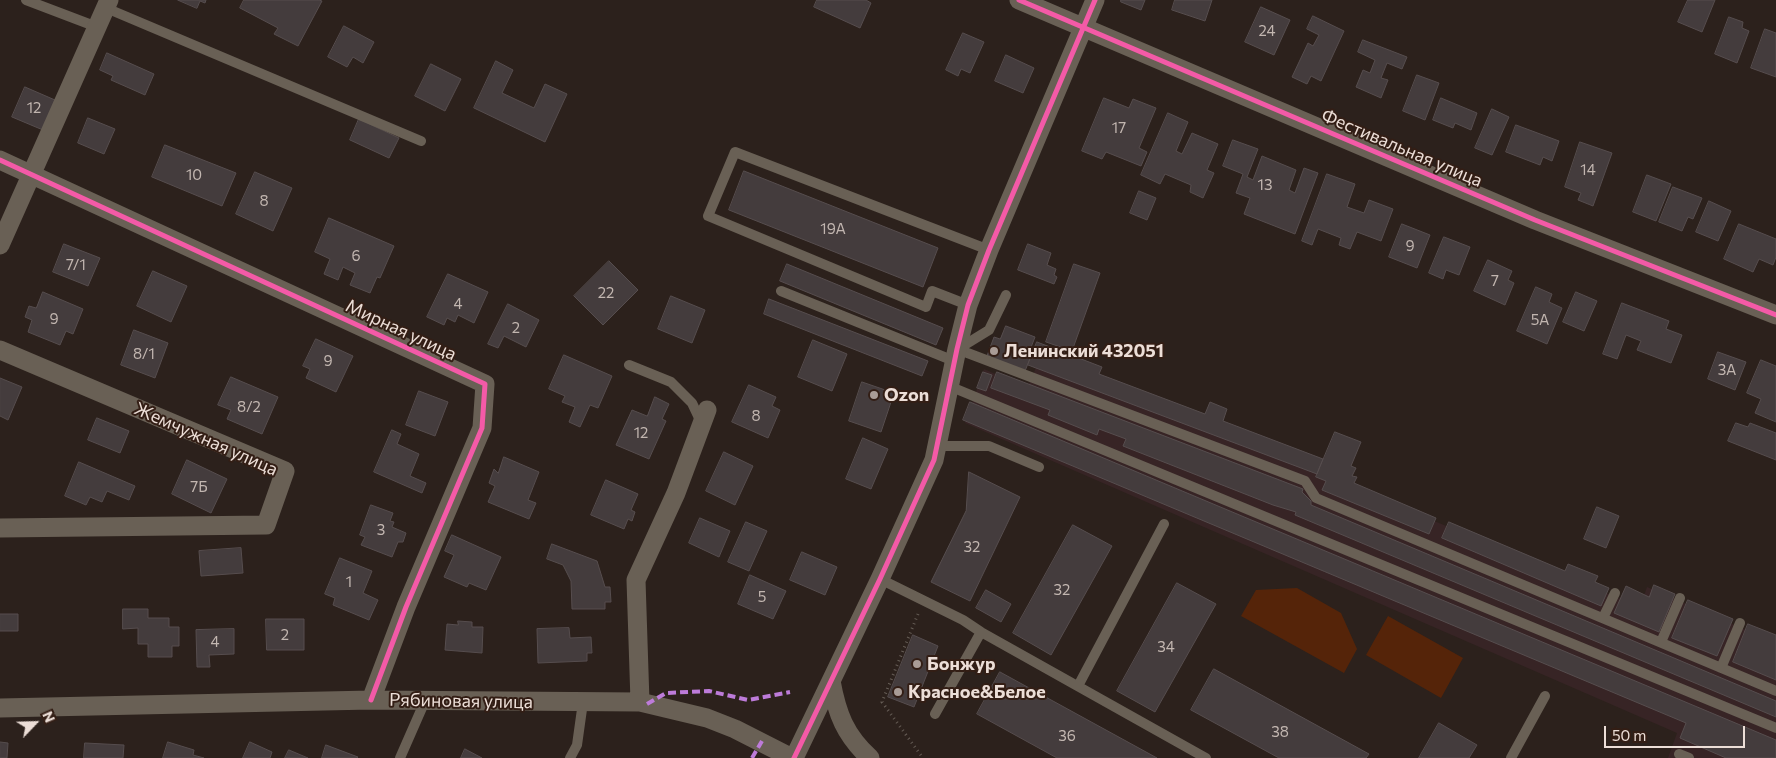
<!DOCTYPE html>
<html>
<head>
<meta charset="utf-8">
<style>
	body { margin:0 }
	#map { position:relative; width:1776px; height:758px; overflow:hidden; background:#2c211c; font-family:Commissioner,sans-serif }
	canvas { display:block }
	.north { position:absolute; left:10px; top:698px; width:50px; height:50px; -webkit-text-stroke:4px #331e15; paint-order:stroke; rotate:66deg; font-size:14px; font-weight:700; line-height:20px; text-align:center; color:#ecded7 }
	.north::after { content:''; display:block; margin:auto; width:18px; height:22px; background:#ecded7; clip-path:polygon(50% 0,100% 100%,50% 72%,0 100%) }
	.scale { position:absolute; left:1604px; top:726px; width:141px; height:22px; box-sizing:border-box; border:2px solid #ecded7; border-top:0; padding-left:6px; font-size:15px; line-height:18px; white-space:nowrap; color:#ecded7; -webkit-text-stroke:4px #331e15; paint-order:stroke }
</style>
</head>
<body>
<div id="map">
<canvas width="1776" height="758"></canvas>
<div class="north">N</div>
<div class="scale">50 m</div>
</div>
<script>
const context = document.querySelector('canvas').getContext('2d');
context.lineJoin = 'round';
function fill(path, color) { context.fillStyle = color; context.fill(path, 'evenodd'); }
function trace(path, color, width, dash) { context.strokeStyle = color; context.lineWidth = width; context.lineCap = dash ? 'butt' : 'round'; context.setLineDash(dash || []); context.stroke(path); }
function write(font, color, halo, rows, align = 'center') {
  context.font = font + ' Commissioner,sans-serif'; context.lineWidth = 4; context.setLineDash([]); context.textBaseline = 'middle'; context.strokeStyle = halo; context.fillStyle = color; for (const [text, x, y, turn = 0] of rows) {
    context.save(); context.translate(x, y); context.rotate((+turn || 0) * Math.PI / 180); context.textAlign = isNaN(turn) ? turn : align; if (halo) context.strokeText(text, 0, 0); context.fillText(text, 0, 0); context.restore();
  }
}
fill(new Path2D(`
	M 1042,354 L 1349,469 L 1353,487 L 1640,607 L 1647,587 L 1776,643 L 1776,758 L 1668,758 L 1677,733 L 965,423 L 984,369 L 1027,388 Z`), '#372425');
fill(new Path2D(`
	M 1297,588 L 1341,613 L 1357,649 L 1344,673 L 1241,616 L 1256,590 Z
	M 1388,616 L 1463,658 L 1441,698 L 1366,655 Z`), '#552409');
const building = new Path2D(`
	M 178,0 L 206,0 L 205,3 L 200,1 L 197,8 Z
	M 244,0 L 319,0 L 322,1 L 298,46 L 274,34 L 278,28 L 240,8 Z
	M 817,0 L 866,0 L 871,3 L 860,28 L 814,7 Z
	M 1121,0 L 1145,0 L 1141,10 L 1121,2 Z
	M 1175,0 L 1212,0 L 1205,21 L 1172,10 Z
	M 1688,0 L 1715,0 L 1702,32 L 1678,22 Z
	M 1261,7 L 1290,20 L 1274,55 L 1245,42 Z
	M 1313,16 L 1344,31 L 1321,81 L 1311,76 L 1307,84 L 1292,77 L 1308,43 L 1313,46 L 1319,35 L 1307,29 Z
	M 1729,17 L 1743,22 L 1742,28 L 1749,31 L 1737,63 L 1715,54 Z
	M 344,26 L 374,42 L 363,63 L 353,57 L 347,67 L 328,57 Z
	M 1765,29 L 1776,33 L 1776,77 L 1751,68 Z
	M 963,33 L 984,42 L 970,73 L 961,69 L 958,76 L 946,70 Z
	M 1363,40 L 1407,57 L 1402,69 L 1387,63 L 1381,78 L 1388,80 L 1381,98 L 1356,87 L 1363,70 L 1370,73 L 1375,60 L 1358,52 Z
	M 107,53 L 154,74 L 145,95 L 111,80 L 113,76 L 100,70 Z
	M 1006,55 L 1034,68 L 1023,93 L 995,81 Z
	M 496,61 L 513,70 L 502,93 L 534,108 L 545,84 L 567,94 L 545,142 L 474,108 Z
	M 431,64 L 461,79 L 445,111 L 415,96 Z
	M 1417,75 L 1439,83 L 1425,120 L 1403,111 Z
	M 25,87 L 55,100 L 43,130 L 12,117 Z
	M 1104,98 L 1129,108 L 1133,99 L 1156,108 L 1139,148 L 1147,152 L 1141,166 L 1106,152 L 1102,159 L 1082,151 Z
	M 1441,98 L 1477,113 L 1471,130 L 1455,123 L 1453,128 L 1433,120 Z
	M 1492,109 L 1509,117 L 1492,155 L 1475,148 Z
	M 1168,113 L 1188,122 L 1176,151 L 1182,154 L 1192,133 L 1218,144 L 1207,170 L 1214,173 L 1203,198 L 1190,192 L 1191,185 L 1165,174 L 1160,184 L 1141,175 Z
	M 88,118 L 115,129 L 104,154 L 78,143 Z
	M 359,119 L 399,138 L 389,158 L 350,140 Z
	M 1516,125 L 1559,141 L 1552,161 L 1543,157 L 1540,165 L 1506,152 Z
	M 1233,140 L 1258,149 L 1247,177 L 1253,180 L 1262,156 L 1296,170 L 1289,190 L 1295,193 L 1304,168 L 1318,173 L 1295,234 L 1244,214 L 1250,198 L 1236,193 L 1243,174 L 1223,166 Z
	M 1580,142 L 1612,153 L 1593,206 L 1578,200 L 1581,193 L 1565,187 Z
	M 165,145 L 236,173 L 222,206 L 152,177 Z
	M 744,171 L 938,248 L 923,287 L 729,210 Z
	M 255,172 L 292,188 L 273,231 L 236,214 Z
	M 1327,174 L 1355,184 L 1347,207 L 1364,213 L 1369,200 L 1393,209 L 1381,241 L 1357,232 L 1350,249 L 1339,245 L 1341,238 L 1318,229 L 1312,245 L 1302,241 Z
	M 1647,175 L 1671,184 L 1656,221 L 1633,212 Z
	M 1673,187 L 1702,198 L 1693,219 L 1688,217 L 1682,231 L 1659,222 Z
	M 1139,191 L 1156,198 L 1147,220 L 1130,213 Z
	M 1709,201 L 1731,211 L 1718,241 L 1696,232 Z
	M 329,218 L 394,246 L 380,278 L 377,277 L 370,293 L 350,285 L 355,273 L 343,267 L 338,280 L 324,274 L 330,259 L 315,252 Z
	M 1402,224 L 1430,235 L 1417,268 L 1389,257 Z
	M 1739,224 L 1776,239 L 1776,257 L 1773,265 L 1759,259 L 1753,272 L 1724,259 Z
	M 1444,237 L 1470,247 L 1459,275 L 1446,270 L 1443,279 L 1429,273 Z
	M 64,244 L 100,258 L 88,286 L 53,272 Z
	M 1028,244 L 1051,253 L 1047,265 L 1056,269 L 1054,275 L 1057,277 L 1054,284 L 1018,270 Z
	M 1488,260 L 1512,271 L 1508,280 L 1514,283 L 1505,305 L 1474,291 Z
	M 609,261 L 638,290 L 603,325 L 574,296 Z
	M 787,264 L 943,328 L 936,345 L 780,281 Z
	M 1074,264 L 1100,273 L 1072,351 L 1046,342 Z
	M 153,271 L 187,286 L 171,322 L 137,306 Z
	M 448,274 L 488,292 L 474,323 L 458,315 L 455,322 L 447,318 L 444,325 L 427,317 Z
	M 1536,287 L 1552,294 L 1549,302 L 1562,308 L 1547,344 L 1517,331 Z
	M 43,292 L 83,309 L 73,334 L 66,331 L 60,345 L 28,332 L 32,320 L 25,317 L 29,306 L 36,308 Z
	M 1576,292 L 1597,301 L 1584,331 L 1563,322 Z
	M 671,296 L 705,310 L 692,343 L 658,329 Z
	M 769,299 L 928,361 L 922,376 L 764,314 Z
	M 1622,303 L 1669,321 L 1666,329 L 1682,335 L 1671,363 L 1637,350 L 1641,341 L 1626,335 L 1617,359 L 1603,354 Z
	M 508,304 L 539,320 L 526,347 L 504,336 L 498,348 L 488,344 Z
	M 1006,326 L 1035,337 L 1030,350 L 1033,351 L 1025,371 L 987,356 L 994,337 L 1000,339 Z
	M 134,330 L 168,343 L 155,378 L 121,365 Z
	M 316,339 L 353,356 L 336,392 L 306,378 L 310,369 L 303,366 Z
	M 813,340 L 847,354 L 832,391 L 798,377 Z
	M 1037,342 L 1102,367 L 1099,374 L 1205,414 L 1210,402 L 1227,409 L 1223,421 L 1323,459 L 1317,474 L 1028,365 Z
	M 1718,352 L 1746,362 L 1735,390 L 1708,379 Z
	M 564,355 L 612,376 L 598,408 L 590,405 L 580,427 L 569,422 L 575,407 L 562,402 L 565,396 L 549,389 Z
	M 1761,360 L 1776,366 L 1776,422 L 1755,413 L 1761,399 L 1747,393 Z
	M 983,372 L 992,375 L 986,391 L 977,388 Z
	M 997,372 L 1303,489 L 1302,492 L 1311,501 L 1311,505 L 1776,701 L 1776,717 L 1295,515 L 1296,512 L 1273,505 L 1123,446 L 1126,439 L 1099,429 L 1097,435 L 1048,415 L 1050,410 L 991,388 Z
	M 231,377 L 278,397 L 262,434 L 227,419 L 231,410 L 218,405 Z
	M 0,378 L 22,387 L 8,420 L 0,416 Z
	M 862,382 L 894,393 L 881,432 L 849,421 Z
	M 749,385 L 776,397 L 772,406 L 780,410 L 768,438 L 732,422 Z
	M 419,391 L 448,402 L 435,436 L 406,425 Z
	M 655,397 L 669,404 L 662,419 L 666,421 L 649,459 L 616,445 L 632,410 L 647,416 Z
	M 970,402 L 1776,740 L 1776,758 L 1726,758 L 1680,738 L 1686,723 L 963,420 Z
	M 97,418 L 129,431 L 120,453 L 88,440 Z
	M 1736,423 L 1748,427 L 1750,423 L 1776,433 L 1776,460 L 1728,441 Z
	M 392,430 L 401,434 L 397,444 L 419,454 L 410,476 L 426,483 L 422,493 L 374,472 Z
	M 1335,432 L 1361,442 L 1351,466 L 1356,468 L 1352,476 L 1357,477 L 1354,483 L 1436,518 L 1429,534 L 1322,490 L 1326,481 L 1316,477 Z
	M 863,438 L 888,449 L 871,489 L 846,479 Z
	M 724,452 L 753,466 L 735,505 L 706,491 Z
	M 504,457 L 539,472 L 528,500 L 536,503 L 529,519 L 488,502 L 495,486 L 489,483 L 494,469 L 498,473 Z
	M 187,460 L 227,479 L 211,513 L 172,494 Z
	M 79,462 L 135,486 L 129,500 L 107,491 L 102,502 L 90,497 L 86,505 L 65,496 Z
	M 969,472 L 1020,497 L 970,601 L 931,582 L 966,511 Z
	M 606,480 L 638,494 L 631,510 L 635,512 L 632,521 L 628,519 L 624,529 L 591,515 Z
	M 371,505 L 393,513 L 390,521 L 394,522 L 392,527 L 406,533 L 403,542 L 398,542 L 392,557 L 361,545 L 365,537 L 360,535 Z
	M 1597,507 L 1619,516 L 1606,548 L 1584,539 Z
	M 700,518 L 730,531 L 719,557 L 689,543 Z
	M 746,522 L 767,531 L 749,571 L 728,562 Z
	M 1449,522 L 1565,571 L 1568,564 L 1598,576 L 1595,582 L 1609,588 L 1601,606 L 1442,538 Z
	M 1073,525 L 1112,546 L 1051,655 L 1013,633 Z
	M 452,535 L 501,557 L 486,590 L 469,583 L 467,587 L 444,577 L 454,555 L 445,551 Z
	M 552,544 L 597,561 L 605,587 L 610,587 L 611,602 L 605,602 L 605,609 L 572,609 L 571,581 L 563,565 L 547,559 Z
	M 241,548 L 243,573 L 201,576 L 199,551 Z
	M 802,552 L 837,567 L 825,595 L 790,580 Z
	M 340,558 L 372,571 L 363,593 L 378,600 L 369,620 L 333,605 L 335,598 L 325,594 Z
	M 750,575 L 786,591 L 773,619 L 738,604 Z
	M 1177,583 L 1216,604 L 1155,712 L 1117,691 Z
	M 1654,585 L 1675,594 L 1659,632 L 1614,613 L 1626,586 L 1649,597 Z
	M 986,590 L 1011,604 L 1001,622 L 976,608 Z
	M 1688,600 L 1733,619 L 1717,656 L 1672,638 Z
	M 123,609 L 148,609 L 148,618 L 169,618 L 169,627 L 179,627 L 179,646 L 172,646 L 172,657 L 148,657 L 148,644 L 138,644 L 138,628 L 123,629 Z
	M 0,614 L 18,614 L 18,631 L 0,631 Z
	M 266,619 L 304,619 L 304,650 L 267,650 Z
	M 458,621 L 472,622 L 472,627 L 483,627 L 482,653 L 445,650 L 447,624 L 458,625 Z
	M 1748,624 L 1776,635 L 1776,680 L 1733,662 Z
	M 569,628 L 570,638 L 591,637 L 592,653 L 587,653 L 587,661 L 538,663 L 537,629 Z
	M 234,629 L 234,654 L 209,655 L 210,667 L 197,667 L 196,630 Z
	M 913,635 L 938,646 L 914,707 L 888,697 Z
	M 1214,669 L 1369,754 L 1366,758 L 1279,758 L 1191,710 Z
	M 1000,672 L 1157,758 L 1057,758 L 977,714 Z
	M 1439,723 L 1477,745 L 1469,758 L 1419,758 Z
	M 0,742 L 8,743 L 7,758 L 0,758 Z
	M 168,742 L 194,750 L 193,755 L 204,758 L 163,758 Z
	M 250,742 L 272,752 L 270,758 L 243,758 Z
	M 85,743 L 124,745 L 123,758 L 84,758 Z
	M 326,745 L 358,757 L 357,758 L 322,758 Z
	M 465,749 L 482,758 L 461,758 Z
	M 289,750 L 308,758 L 285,758 Z`);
fill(building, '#443c3d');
trace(building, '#564d4e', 1);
trace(new Path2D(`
	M 918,614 L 882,702 L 923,758`), '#665d56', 3, [1, 4]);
trace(new Path2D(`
	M 26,0 L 97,27
	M 106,8 L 421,141
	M 781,291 L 954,361
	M 968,305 L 932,291 L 926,307 L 708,216 L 735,152 L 989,250
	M 957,349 L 1305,481 L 1316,498 L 1776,691
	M 958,349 L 989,330 L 1006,295
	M 629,365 L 671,382 L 692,403 L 701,422
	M 949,386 L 1776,728
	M 936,446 L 989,446 L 1039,467
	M 880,579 L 963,620 L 981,632 L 1206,758
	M 1603,618 L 1615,593
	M 1661,642 L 1680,598
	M 1721,668 L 1740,623
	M 1078,686 L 1164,524
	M 935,714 L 981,632
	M 1679,754 L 1689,758
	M 400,758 L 425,701
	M 570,758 L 577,745 L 583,702
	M 1511,758 L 1545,696`), '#696055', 10);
trace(new Path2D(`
	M 1019,0 L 1535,220 L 1776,315
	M 0,160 L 485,384 L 482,428 L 406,607 L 371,700
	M 0,245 L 109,0
	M 0,350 L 285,471 L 266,525 L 0,528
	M 831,681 C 837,714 845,735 870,758
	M 640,702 L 636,580 L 676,493 L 707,410
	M 0,708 L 371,700 L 640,702 L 707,718 L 735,729 L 792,758
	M 794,758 L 880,579 L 934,460 L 957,349 L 968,305 L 989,250 L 1095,0`), '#696055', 19);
trace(new Path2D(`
	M 647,704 L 666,693 L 709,691 L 748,700 L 790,692
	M 752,758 L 762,741`), '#bd7bd9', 4, [8, 4]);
trace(new Path2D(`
	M 1019,0 L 1535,220 L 1776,315
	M 0,160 L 485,384 L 482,428 L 406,607 L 371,700
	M 794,758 L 880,579 L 934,460 L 957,349 L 968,305 L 989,250 L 1095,0`), '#f35aa7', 5);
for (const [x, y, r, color] of [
	[994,351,5,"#a99c96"],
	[874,395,5,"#a99c96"],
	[917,664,5,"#a99c96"],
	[898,692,5,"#a99c96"]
]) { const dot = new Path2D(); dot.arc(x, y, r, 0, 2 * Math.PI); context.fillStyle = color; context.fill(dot); trace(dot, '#331e15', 2); }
write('15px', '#c2b6b0', null, [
	["24",1267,31],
	["12",34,108],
	["17",1119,128],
	["14",1588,170],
	["10",194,175],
	["13",1265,185],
	["8",264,201],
	["19А",833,229],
	["9",1410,246],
	["6",356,256],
	["7/1",76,265],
	["7",1495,281],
	["22",606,293],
	["4",458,304],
	["9",54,319],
	["5А",1540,320],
	["2",516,328],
	["8/1",144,354],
	["9",328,361],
	["3А",1727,370],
	["8/2",249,407],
	["8",756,416],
	["12",641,433],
	["7Б",199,487],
	["3",381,530],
	["32",972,547],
	["1",349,582],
	["32",1062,590],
	["5",762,597],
	["2",285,635],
	["4",215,642],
	["34",1166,647],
	["38",1280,732],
	["36",1067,736]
]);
write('18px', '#ecded7', '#331e15', [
	["Фестивальная улица",1402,148,23],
	["Мирная улица",401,330,25],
	["Жемчужная улица",206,439,24],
	["Рябиновая улица",461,701,1]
]);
write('bold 18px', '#ecded7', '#331e15', [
	["Ленинский 432051",1004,351],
	["Ozon",884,395],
	["Бонжур",927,664],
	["Красное&Белое",908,692]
], 'left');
</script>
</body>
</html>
